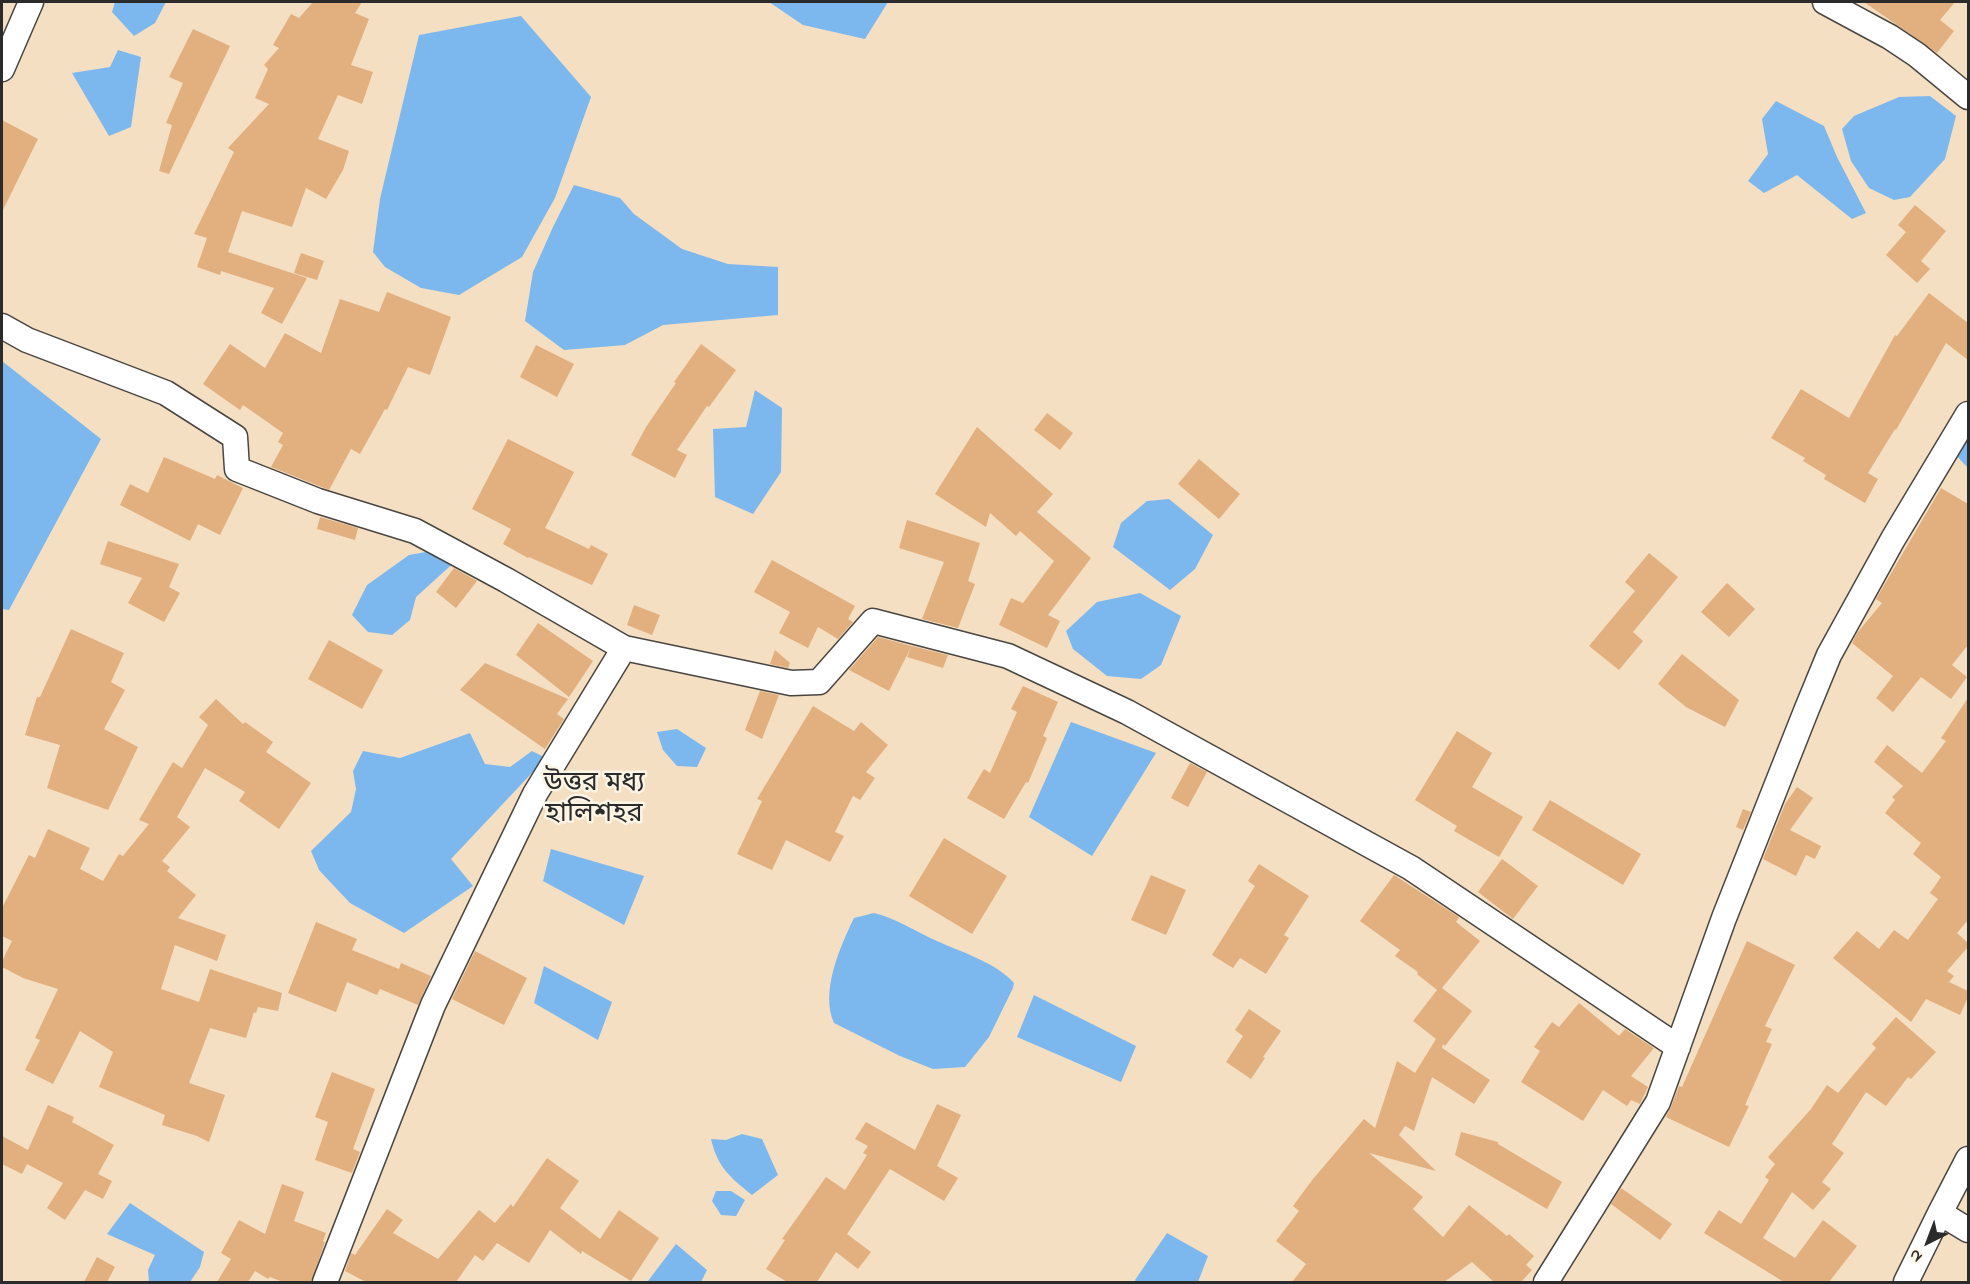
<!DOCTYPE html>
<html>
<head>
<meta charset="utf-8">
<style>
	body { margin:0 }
	#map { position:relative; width:1970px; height:1284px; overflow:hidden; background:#f4dfc2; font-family:"Indie Flower",sans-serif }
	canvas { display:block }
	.frame { position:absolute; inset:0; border:3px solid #2b2b2b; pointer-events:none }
	.north { position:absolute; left:1898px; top:1212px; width:60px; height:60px; -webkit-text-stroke:4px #fcf5e5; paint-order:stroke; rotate:222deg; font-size:16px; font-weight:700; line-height:24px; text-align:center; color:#2b2b2b }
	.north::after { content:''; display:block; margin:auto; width:21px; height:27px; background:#2b2b2b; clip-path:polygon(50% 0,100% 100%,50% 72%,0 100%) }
</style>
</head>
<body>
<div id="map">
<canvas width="1970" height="1284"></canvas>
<div class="frame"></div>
<div class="north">N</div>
</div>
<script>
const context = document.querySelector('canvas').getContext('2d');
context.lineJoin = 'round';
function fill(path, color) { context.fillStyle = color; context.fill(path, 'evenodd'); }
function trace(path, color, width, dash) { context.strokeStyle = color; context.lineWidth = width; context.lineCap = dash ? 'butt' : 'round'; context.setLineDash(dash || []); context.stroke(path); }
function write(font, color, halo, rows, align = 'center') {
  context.font = font + ' "Indie Flower","Noto Sans Bengali",sans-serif'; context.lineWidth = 5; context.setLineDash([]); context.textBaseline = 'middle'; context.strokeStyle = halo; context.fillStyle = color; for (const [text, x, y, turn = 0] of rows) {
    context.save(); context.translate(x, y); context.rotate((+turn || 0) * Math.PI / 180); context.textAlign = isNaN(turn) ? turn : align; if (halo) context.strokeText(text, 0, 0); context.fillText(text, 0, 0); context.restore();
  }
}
fill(new Path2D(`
	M 115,2 L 166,2 L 155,23 L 134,36 L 112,12 Z
	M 769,2 L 888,2 L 865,39 L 803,25 Z
	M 521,16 L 591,97 L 555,198 L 522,257 L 459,295 L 421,288 L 385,267 L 373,252 L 380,199 L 419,35 Z
	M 118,50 L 141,57 L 131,127 L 109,136 L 72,73 L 110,67 Z
	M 1930,96 L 1956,116 L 1945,159 L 1910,197 L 1894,200 L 1869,188 L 1851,161 L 1842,129 L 1854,116 L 1899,97 Z
	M 1776,101 L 1824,126 L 1837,157 L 1866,213 L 1852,219 L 1797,175 L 1764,193 L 1748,181 L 1768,154 L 1762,119 Z
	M 574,185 L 620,198 L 634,214 L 682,249 L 728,264 L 778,267 L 778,315 L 663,325 L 625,345 L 564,350 L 525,321 L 533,272 L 553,227 Z
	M 2,361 L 101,439 L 9,610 L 2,609 Z
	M 755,390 L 782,408 L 781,472 L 753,514 L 715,497 L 713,429 L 746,427 Z
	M 1968,426 L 1968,468 L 1953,452 Z
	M 1169,499 L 1213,535 L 1195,569 L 1170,590 L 1113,547 L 1121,523 L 1147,501 Z
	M 437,550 L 459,558 L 416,597 L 410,620 L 392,635 L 368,632 L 352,615 L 367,585 L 409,555 Z
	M 1140,593 L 1181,616 L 1161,665 L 1141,679 L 1107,676 L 1073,649 L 1066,631 L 1097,602 Z
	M 1071,722 L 1156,753 L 1092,856 L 1029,817 Z
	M 677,729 L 706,748 L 697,767 L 677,766 L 663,750 L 657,732 Z
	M 470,733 L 485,764 L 510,767 L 532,751 L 546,758 L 451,859 L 473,886 L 404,933 L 350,903 L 319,870 L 311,851 L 351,812 L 356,789 L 353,771 L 363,751 L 400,758 Z
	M 551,849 L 644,876 L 624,925 L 543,881 Z
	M 874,913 C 896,918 916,932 937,941 C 961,952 997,963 1014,983 L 1013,988 L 989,1037 L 965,1067 L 933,1069 L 900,1056 L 834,1023 C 820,992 840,947 854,918 Z
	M 544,966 L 612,1002 L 598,1040 L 534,1003 Z
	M 1034,995 L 1136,1046 L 1121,1082 L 1017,1037 Z
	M 742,1134 L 762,1139 L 778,1175 L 752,1195 C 730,1177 718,1168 711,1139 L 726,1140 Z
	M 716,1191 L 731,1191 L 745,1200 L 736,1216 L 721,1215 L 712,1201 Z
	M 130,1203 L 204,1252 L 200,1267 L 190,1282 L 149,1282 L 148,1270 L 155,1255 L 107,1234 Z
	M 1167,1233 L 1208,1256 L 1198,1282 L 1136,1282 L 1135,1280 Z
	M 676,1244 L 707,1270 L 701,1282 L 650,1282 L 648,1281 Z`), '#7cb8ee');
fill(new Path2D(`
	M 313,2 L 362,2 L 355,13 L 369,19 L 351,65 L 373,72 L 362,104 L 338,95 L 318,139 L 349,151 L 343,170 L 326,199 L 306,188 L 292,227 L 242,211 L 228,252 L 307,278 L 282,324 L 261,313 L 274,288 L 221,271 L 220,275 L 197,267 L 207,238 L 194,234 L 234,152 L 228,148 L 269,104 L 255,98 L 268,69 L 264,65 L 279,48 L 273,45 L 291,14 L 299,18 Z
	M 1864,2 L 1955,2 L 1940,20 L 1954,31 L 1937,53 Z
	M 193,29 L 230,46 L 169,174 L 159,171 L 172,125 L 166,123 L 183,83 L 169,77 Z
	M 2,120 L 38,139 L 2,212 Z
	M 1915,205 L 1946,231 L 1921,261 L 1930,269 L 1917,283 L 1886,255 L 1906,232 L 1898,225 Z
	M 301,253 L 324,261 L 317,280 L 294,273 Z
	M 387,292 L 451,317 L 430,375 L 408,367 L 387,410 L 385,409 L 360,454 L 351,449 L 329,490 L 271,467 L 283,445 L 278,442 L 283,433 L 243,405 L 240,410 L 203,384 L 230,344 L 265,368 L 285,333 L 321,353 L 340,299 L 379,312 Z
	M 1929,293 L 1968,323 L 1968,360 L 1946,343 L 1896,430 L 1895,429 L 1868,473 L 1878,479 L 1865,503 L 1824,479 L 1826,475 L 1803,461 L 1805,458 L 1771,438 L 1801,389 L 1849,418 L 1895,335 L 1897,336 Z
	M 701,344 L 736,370 L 709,407 L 707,406 L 677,450 L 687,455 L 675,478 L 631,455 L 646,427 L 676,383 L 674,382 Z
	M 536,345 L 574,364 L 557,397 L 520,377 Z
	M 1047,413 L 1073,433 L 1060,450 L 1034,430 Z
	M 977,427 L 1053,494 L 1037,512 L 1091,558 L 1048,615 L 1060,621 L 1047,648 L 999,625 L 1011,598 L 1023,603 L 1054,561 L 1020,531 L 1016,536 L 990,513 L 986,527 L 935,494 Z
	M 508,439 L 574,472 L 545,528 L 589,549 L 591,545 L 608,554 L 592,585 L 529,557 L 528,558 L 503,544 L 511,529 L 472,509 Z
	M 164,457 L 215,479 L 217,475 L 243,488 L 220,535 L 198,524 L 190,541 L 120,505 L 130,484 L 148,493 Z
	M 1199,459 L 1240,494 L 1219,519 L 1178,484 Z
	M 1941,488 L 1968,504 L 1968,645 L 1952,665 L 1967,677 L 1951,699 L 1921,677 L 1893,712 L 1876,698 L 1893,676 L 1852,643 L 1857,633 L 1882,603 L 1876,599 Z
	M 320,517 L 358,528 L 355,540 L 317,529 Z
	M 907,520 L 980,543 L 968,581 L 975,584 L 958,628 L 922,619 L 944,562 L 899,548 Z
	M 108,541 L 179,564 L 169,587 L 180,593 L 164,622 L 128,603 L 142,578 L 100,564 Z
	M 1649,553 L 1678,577 L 1633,632 L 1643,641 L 1619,670 L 1589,646 L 1635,591 L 1625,582 Z
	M 772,560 L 855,606 L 848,619 L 853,622 L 838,639 L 818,627 L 808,648 L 779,633 L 790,612 L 754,592 Z
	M 454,568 L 477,581 L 456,608 L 436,592 Z
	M 1727,583 L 1755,609 L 1729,637 L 1701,612 Z
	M 634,605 L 660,615 L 652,635 L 627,625 Z
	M 538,623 L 593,661 L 569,697 L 516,655 Z
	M 71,629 L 124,653 L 111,682 L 125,690 L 104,729 L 138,747 L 108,810 L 47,788 L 60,745 L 25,735 L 37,697 L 40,697 Z
	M 878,637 L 912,646 L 948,655 L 943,668 L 907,657 L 911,647 L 889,691 L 849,670 Z
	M 329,640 L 383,670 L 362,709 L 308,679 Z
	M 775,650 L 790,663 L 788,668 L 770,664 Z
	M 1682,654 L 1739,700 L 1725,727 L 1686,707 L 1658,684 Z
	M 485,663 L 568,699 L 557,714 L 564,719 L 545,749 L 460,690 Z
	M 1023,686 L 1058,702 L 1043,736 L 1047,738 L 1028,783 L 1026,782 L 1004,819 L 967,798 L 984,769 L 990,773 L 1017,712 L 1011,709 Z
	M 760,691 L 779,695 L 762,739 L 745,730 Z
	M 1968,698 L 1968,920 L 1957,933 L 1968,943 L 1968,947 L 1947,971 L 1954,976 L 1949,982 L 1968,991 L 1968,997 L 1960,1015 L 1926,999 L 1911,1022 L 1833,958 L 1857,931 L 1879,949 L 1894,930 L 1908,940 L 1938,899 L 1930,893 L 1941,877 L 1913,854 L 1921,843 L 1885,813 L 1895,800 L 1892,797 L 1903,786 L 1874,762 L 1887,745 L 1922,773 L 1946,741 L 1941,738 Z
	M 216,699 L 243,724 L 245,722 L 273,742 L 266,752 L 311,783 L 279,829 L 239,801 L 245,792 L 205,768 L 177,817 L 190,827 L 162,861 L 170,867 L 167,871 L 196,895 L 178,918 L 226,935 L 217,961 L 175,945 L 161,989 L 199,1002 L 210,969 L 282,993 L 278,1011 L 258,1007 L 256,1013 L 254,1012 L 246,1038 L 210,1028 L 189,1083 L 225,1095 L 209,1142 L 197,1136 L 162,1125 L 165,1115 L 99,1087 L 113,1052 L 80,1031 L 53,1084 L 25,1070 L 40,1040 L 35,1038 L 58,989 L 23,978 L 2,967 L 2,961 L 12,941 L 2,936 L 2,908 L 29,855 L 35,858 L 48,829 L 90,848 L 80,869 L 103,881 L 119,854 L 123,856 L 149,824 L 139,820 L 173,762 L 182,768 L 208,725 L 199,717 Z
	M 813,706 L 854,731 L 861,722 L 888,745 L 866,772 L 875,778 L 860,800 L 853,796 L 835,832 L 844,836 L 830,862 L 786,840 L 772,870 L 737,854 L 762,801 L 757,799 Z
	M 1457,731 L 1492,753 L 1472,787 L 1523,817 L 1499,857 L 1454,831 L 1457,826 L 1415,800 Z
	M 1190,763 L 1207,772 L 1188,807 L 1171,798 Z
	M 1797,787 L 1813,798 L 1790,830 L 1821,846 L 1815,859 L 1806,855 L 1796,876 L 1763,859 L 1785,804 Z
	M 1550,800 L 1641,854 L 1623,885 L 1532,830 Z
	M 1743,809 L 1751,812 L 1743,830 L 1736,827 Z
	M 944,838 L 1007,876 L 972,934 L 909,896 Z
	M 1502,859 L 1538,886 L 1513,919 L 1478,892 Z
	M 1259,864 L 1309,896 L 1284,935 L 1289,938 L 1266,974 L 1240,958 L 1233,968 L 1212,955 L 1255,886 L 1248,881 Z
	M 1151,875 L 1186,890 L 1166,935 L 1131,920 Z
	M 1394,875 L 1459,917 L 1456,922 L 1480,941 L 1442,988 L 1472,1011 L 1445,1046 L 1443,1044 L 1442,1048 L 1490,1080 L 1474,1104 L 1432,1077 L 1414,1131 L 1405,1126 L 1399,1135 L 1436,1171 L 1369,1153 L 1423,1197 L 1413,1209 L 1443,1237 L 1469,1205 L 1507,1236 L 1509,1234 L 1534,1256 L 1526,1265 L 1532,1270 L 1521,1282 L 1494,1282 L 1472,1262 L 1444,1282 L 1292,1282 L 1306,1264 L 1276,1241 L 1299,1211 L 1293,1206 L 1313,1179 L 1364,1119 L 1375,1128 L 1397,1061 L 1415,1073 L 1436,1039 L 1413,1021 L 1437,990 L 1417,974 L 1418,972 L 1395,956 L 1400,950 L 1360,921 Z
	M 316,922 L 357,939 L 352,950 L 399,969 L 401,963 L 431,976 L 418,1005 L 380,989 L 377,995 L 347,982 L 336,1012 L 288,993 Z
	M 1747,941 L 1795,965 L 1765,1026 L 1772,1029 L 1766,1042 L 1772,1044 L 1745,1105 L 1749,1106 L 1729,1147 L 1666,1117 L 1671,1107 L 1679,1086 L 1682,1087 Z
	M 475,951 L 527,978 L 504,1025 L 452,999 Z
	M 1579,1003 L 1619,1036 L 1625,1029 L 1654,1048 L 1631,1076 L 1648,1087 L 1640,1104 L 1631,1100 L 1627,1106 L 1603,1090 L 1583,1121 L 1521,1082 L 1540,1051 L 1534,1047 L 1552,1022 L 1559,1027 Z
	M 1249,1009 L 1281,1031 L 1263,1057 L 1265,1058 L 1251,1079 L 1226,1062 L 1243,1036 L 1235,1030 Z
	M 1896,1017 L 1936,1052 L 1911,1079 L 1908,1077 L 1886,1106 L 1866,1092 L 1832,1144 L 1844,1153 L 1822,1182 L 1831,1189 L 1813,1210 L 1792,1192 L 1763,1238 L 1795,1258 L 1823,1220 L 1857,1246 L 1829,1282 L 1784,1282 L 1704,1233 L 1719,1210 L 1741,1224 L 1769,1180 L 1765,1177 L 1775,1164 L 1768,1157 L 1811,1109 L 1827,1085 L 1838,1093 L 1876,1048 L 1872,1044 Z
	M 332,1072 L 375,1089 L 353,1149 L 360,1152 L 352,1173 L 315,1160 L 328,1122 L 315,1117 Z
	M 937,1104 L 961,1115 L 937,1166 L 958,1178 L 944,1201 L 890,1169 L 847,1234 L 871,1252 L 858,1269 L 836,1252 L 817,1282 L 787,1282 L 766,1269 L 785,1240 L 782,1239 L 826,1177 L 845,1190 L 867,1155 L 863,1153 L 868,1146 L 855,1139 L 866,1122 L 915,1150 Z
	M 48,1105 L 74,1117 L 72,1122 L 114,1145 L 98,1174 L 112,1181 L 103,1199 L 85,1190 L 65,1220 L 47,1208 L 63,1183 L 27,1164 L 22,1174 L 2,1164 L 2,1136 L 28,1150 Z
	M 1461,1132 L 1498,1142 L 1498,1144 L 1562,1182 L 1547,1209 L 1455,1155 Z
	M 547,1158 L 579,1181 L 560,1208 L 600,1239 L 619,1210 L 659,1238 L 631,1281 L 582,1251 L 581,1254 L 550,1230 L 529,1263 L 497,1243 L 483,1261 L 475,1255 L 456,1282 L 366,1282 L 345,1271 L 351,1253 L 355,1255 L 387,1209 L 403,1220 L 393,1233 L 438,1259 L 479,1210 L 495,1223 L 511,1204 L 513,1207 Z
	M 282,1184 L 304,1192 L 294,1221 L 326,1233 L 323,1241 L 325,1242 L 311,1282 L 283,1282 L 270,1277 L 268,1279 L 255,1271 L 248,1282 L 217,1282 L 231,1259 L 221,1253 L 239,1220 L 265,1234 Z
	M 1621,1188 L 1672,1224 L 1660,1240 L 1611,1204 Z
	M 97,1257 L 115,1267 L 107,1282 L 84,1282 Z`), '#e2af7f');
const minor = new Path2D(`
	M 1825,2 L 1890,37 L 1917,55 L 1968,97
	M 2,69 L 31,2
	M 2,326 L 27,340 L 166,393 L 235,437 L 237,469 L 318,501 L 415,531 L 506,580 L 624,648 L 791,683 L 819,682 L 873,621 L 1008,656 L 1127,712 L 1411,868 L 1678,1047
	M 1940,1213 L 1968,1230
	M 325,1282 L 433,1005 L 535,794 L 624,648
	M 1546,1282 L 1658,1102 L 1724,918 L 1806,711 L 1829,655 L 1893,539 L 1968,414
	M 1906,1282 L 1940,1213 L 1968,1159`);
trace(minor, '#494642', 27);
trace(minor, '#fff', 24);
write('27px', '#2b2b2b', '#fcf5e5', [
	["উত্তর মধ্য",594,786],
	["হালিশহর",594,817]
]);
</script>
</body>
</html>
